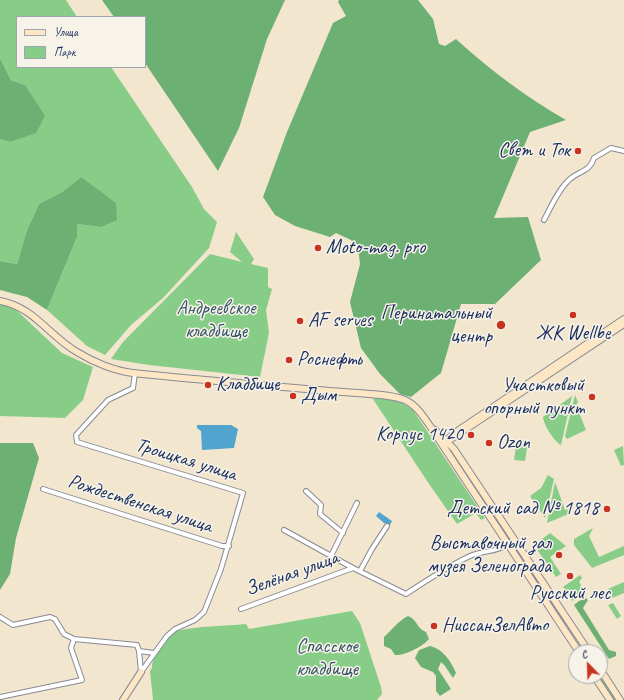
<!DOCTYPE html>
<html>
<head>
<meta charset="utf-8">
<style>
	body { margin:0 }
	#map { position:relative; width:624px; height:700px; overflow:hidden; background:#f3e6ce; font-family:Caveat,sans-serif }
	canvas { display:block }
	.legend { position:absolute; left:16px; top:16px; width:130px; height:52px; box-sizing:border-box; background:#f7f3e8; border:1px solid #9fa5b1; margin:0; padding:5px 7px; list-style:none; font-size:12px; color:#1b2f5e }
	.legend li { display:flex; align-items:center; gap:8px; height:20px }
	.legend b { width:20px; border:1px solid #9fa5b1 }
	.north { position:absolute; left:568px; top:644px; width:40px; height:40px; box-sizing:border-box; background:#f7f3e8; border:1px solid #9fa5b1; border-radius:50%; rotate:337deg; font-size:11px; font-weight:700; line-height:16px; text-align:center; color:#1b2f5e }
	.north::after { content:''; display:block; margin:auto; width:14px; height:18px; background:#c8321e; clip-path:polygon(50% 0,100% 100%,50% 72%,0 100%) }
</style>
</head>
<body>
<div id="map">
<canvas width="624" height="700"></canvas>
<ul class="legend">
<li><b style="height:5px;background:#fce6c4"></b>Улица</li>
<li><b style="height:11px;background:#87cd88"></b>Парк</li>
</ul>
<div class="north">С</div>
</div>
<script>
const context = document.querySelector('canvas').getContext('2d');
context.lineJoin = 'round';
function fill(path, color) { context.fillStyle = color; context.fill(path, 'evenodd'); }
function trace(path, color, width, dash) { context.strokeStyle = color; context.lineWidth = width; context.lineCap = dash ? 'butt' : 'round'; context.setLineDash(dash || []); context.stroke(path); }
function write(font, color, halo, rows, align = 'center') {
  context.font = font + ' Caveat,sans-serif'; context.lineWidth = 3; context.setLineDash([]); context.textBaseline = 'middle'; context.strokeStyle = halo; context.fillStyle = color; for (const [text, x, y, turn = 0] of rows) {
    context.save(); context.translate(x, y); context.rotate((+turn || 0) * Math.PI / 180); context.textAlign = isNaN(turn) ? turn : align; if (halo) context.strokeText(text, 0, 0); context.fillText(text, 0, 0); context.restore();
  }
}
fill(new Path2D(`
	M 0,0 L 66,0 L 77,17 L 17,17 L 17,67 L 111,67 L 192,187 L 204,209 L 217,222 L 209,248 L 163,298 L 131,325 L 105,355 L 87,346 L 47,310 L 77,237 L 77,224 L 101,227 L 81,177 L 62,192 L 39,204 L 27,230 L 17,264 L 0,261 L 0,139 L 10,142 L 25,85 L 11,80 L 0,58 Z
	M 236,232 L 254,259 L 251,264 L 268,268 L 268,287 L 272,289 L 266,310 L 269,333 L 260,377 L 149,365 L 111,359 L 123,342 L 210,254 L 242,262 L 230,252 Z
	M 0,303 L 11,305 L 62,353 L 93,367 L 83,400 L 65,418 L 0,416 Z
	M 575,395 L 578,402 L 576,405 L 586,430 L 567,439 L 565,436 Z
	M 572,396 L 561,445 C 554,441 544,426 543,417 Z
	M 378,398 L 400,401 L 413,410 L 485,518 L 481,520 L 476,513 L 457,524 L 427,481 L 373,399 Z
	M 517,440 L 528,441 L 525,461 L 514,460 Z
	M 447,446 L 448,446 L 477,489 L 475,491 Z
	M 623,446 L 624,465 L 621,466 L 614,450 Z
	M 548,475 L 554,479 L 545,518 L 530,496 L 541,488 Z
	M 555,482 L 565,510 L 569,509 L 571,513 L 547,523 Z
	M 479,492 L 527,566 L 526,566 L 477,493 Z
	M 593,528 L 589,536 L 599,557 L 624,546 L 624,555 L 592,568 L 574,545 L 574,539 Z
	M 550,533 L 566,546 L 550,557 L 561,574 L 556,577 L 534,545 Z
	M 528,570 L 530,570 L 565,622 L 564,623 Z
	M 580,575 L 582,578 L 579,582 L 585,592 L 572,601 L 563,587 Z
	M 624,582 L 624,593 L 612,598 L 608,589 Z
	M 613,603 L 621,616 L 617,619 L 608,605 Z
	M 352,611 L 360,623 L 381,687 L 382,694 L 377,700 L 153,700 L 150,671 L 152,668 C 151,657 167,634 177,631 C 197,626 225,626 246,624 L 249,629 Z
	M 600,675 L 617,700 L 613,700 L 598,676 Z`), '#87cd88');
fill(new Path2D(`
	M 102,0 L 285,0 L 267,39 L 239,128 L 218,171 L 145,63 L 145,17 L 114,17 Z
	M 339,0 L 418,0 L 433,19 L 439,44 L 445,46 L 456,39 C 490,70 526,97 566,120 L 530,132 L 494,218 L 528,217 L 541,260 L 495,304 L 461,304 L 441,373 L 411,397 L 400,394 L 380,374 L 361,348 L 350,302 L 360,264 L 358,247 L 351,240 L 336,233 L 330,237 L 295,226 L 275,215 L 263,197 L 287,132 L 333,23 L 346,16 L 338,2 Z
	M 0,58 L 11,80 L 25,85 L 45,116 L 36,133 L 10,142 L 0,139 Z
	M 81,177 L 116,203 L 117,220 L 101,227 L 77,224 L 77,237 L 47,310 L 27,297 L 0,290 L 0,261 L 17,264 L 27,230 L 39,204 L 62,192 Z
	M 0,443 L 33,443 L 39,458 L 16,538 L 10,574 L 0,590 Z
	M 586,598 L 588,600 L 583,608 L 609,650 L 616,652 L 616,656 L 609,659 L 574,605 L 579,601 Z
	M 408,616 C 417,619 417,629 426,632 L 429,639 C 424,646 404,656 395,655 L 391,649 L 384,646 L 384,637 C 392,630 398,621 408,616 Z
	M 430,646 C 443,649 451,661 456,673 L 453,678 L 445,666 L 441,662 L 438,669 L 451,689 L 440,696 L 436,691 L 436,676 L 433,672 L 421,667 L 415,658 L 419,650 Z`), '#6db074');
fill(new Path2D(`
	M 197,425 L 231,425 L 238,429 L 234,448 L 202,450 L 201,431 L 197,428 Z
	M 379,512 L 392,521 L 390,525 L 384,523 L 376,516 Z`), '#51a4cd');
const street = new Path2D(`
	M 544,220 C 551,207 558,190 569,180 C 578,171 590,172 594,158 L 611,148 L 624,151
	M 135,373 L 133,388 L 108,400 L 76,435 L 77,442 L 243,493 L 221,569 L 204,612 L 195,620 L 175,629 L 167,636 L 141,672
	M 43,489 L 222,546 L 229,546
	M 306,491 L 321,505 L 320,514 L 343,533
	M 284,530 L 353,568 L 406,594 C 427,580 447,567 470,556 C 483,550 496,553 508,544
	M 331,556 L 357,503
	M 360,571 L 372,549 L 387,526
	M 241,609 L 353,568
	M 0,617 L 13,625 L 50,617 L 55,619 L 64,634 L 74,639 L 137,645 L 139,651 L 141,672
	M 139,651 L 154,653
	M 0,697 L 82,680 L 71,648 L 74,639`);
const secondary = new Path2D(`
	M 0,301 C 34,307 49,336 77,352 C 93,362 115,371 133,373 C 199,380 264,385 330,391 C 349,393 388,393 405,400 C 416,405 423,416 430,426 L 579,652
	M 435,430 L 454,449 L 589,652
	M 444,442 L 459,430 L 624,319
	M 445,443 L 624,324
	M 600,669 L 620,700
	M 594,676 L 610,700
	M 123,700 L 141,672`);
trace(street, '#878a96', 6);
trace(secondary, '#878a96', 8);
trace(street, '#fff', 4);
trace(secondary, '#fce6c4', 6);
for (const [x, y, r, color] of [
	[578,151,4,"#c8321e"],
	[318,248,4,"#c8321e"],
	[573,315,4,"#c8321e"],
	[300,321,4,"#c8321e"],
	[501,325,5,"#c8321e"],
	[289,360,4,"#c8321e"],
	[208,385,4,"#c8321e"],
	[293,396,4,"#c8321e"],
	[592,397,4,"#c8321e"],
	[471,435,4,"#c8321e"],
	[489,443,4,"#c8321e"],
	[607,509,4,"#c8321e"],
	[559,555,4,"#c8321e"],
	[570,576,4,"#c8321e"],
	[434,626,4,"#c8321e"]
]) { const dot = new Path2D(); dot.arc(x, y, r, 0, 2 * Math.PI); context.fillStyle = color; context.fill(dot); trace(dot, '#f7f3e8', 1.5); }
write('20px', '#1b2f5e', '#f7f3e8', [
	["Свет и Ток",570,151,"right"],
	["Moto-mag. pro",326,248],
	["Перинатальный",492,314,"right"],
	["центр",492,337,"right"],
	["AF serves",308,321],
	["ЖК Wellbe",573,334,"center"],
	["Роснефть",297,360],
	["Кладбище",216,385],
	["Участковый",584,386,"right"],
	["опорный пункт",584,409,"right"],
	["Дым",301,396],
	["Корпус 1420",463,435,"right"],
	["Ozon",497,443],
	["Детский сад № 1818",599,509,"right"],
	["Выставочный зал",551,544,"right"],
	["музея Зеленограда",551,567,"right"],
	["Русский лес",570,594,"center"],
	["НиссанЗелАвто",442,626]
], 'left');
write('20px', '#365668', '#f7f3e8', [
	["Андреевское",216,309],
	["кладбище",216,332],
	["Спасское",327,647],
	["кладбище",327,670]
]);
write('20px', '#1b2f5e', '#f7f3e8', [
	["Троицкая улица",186,460,17],
	["Рождественская улица",140,504,18],
	["Зелёная улица",292,574,-20]
]);
</script>
</body>
</html>
